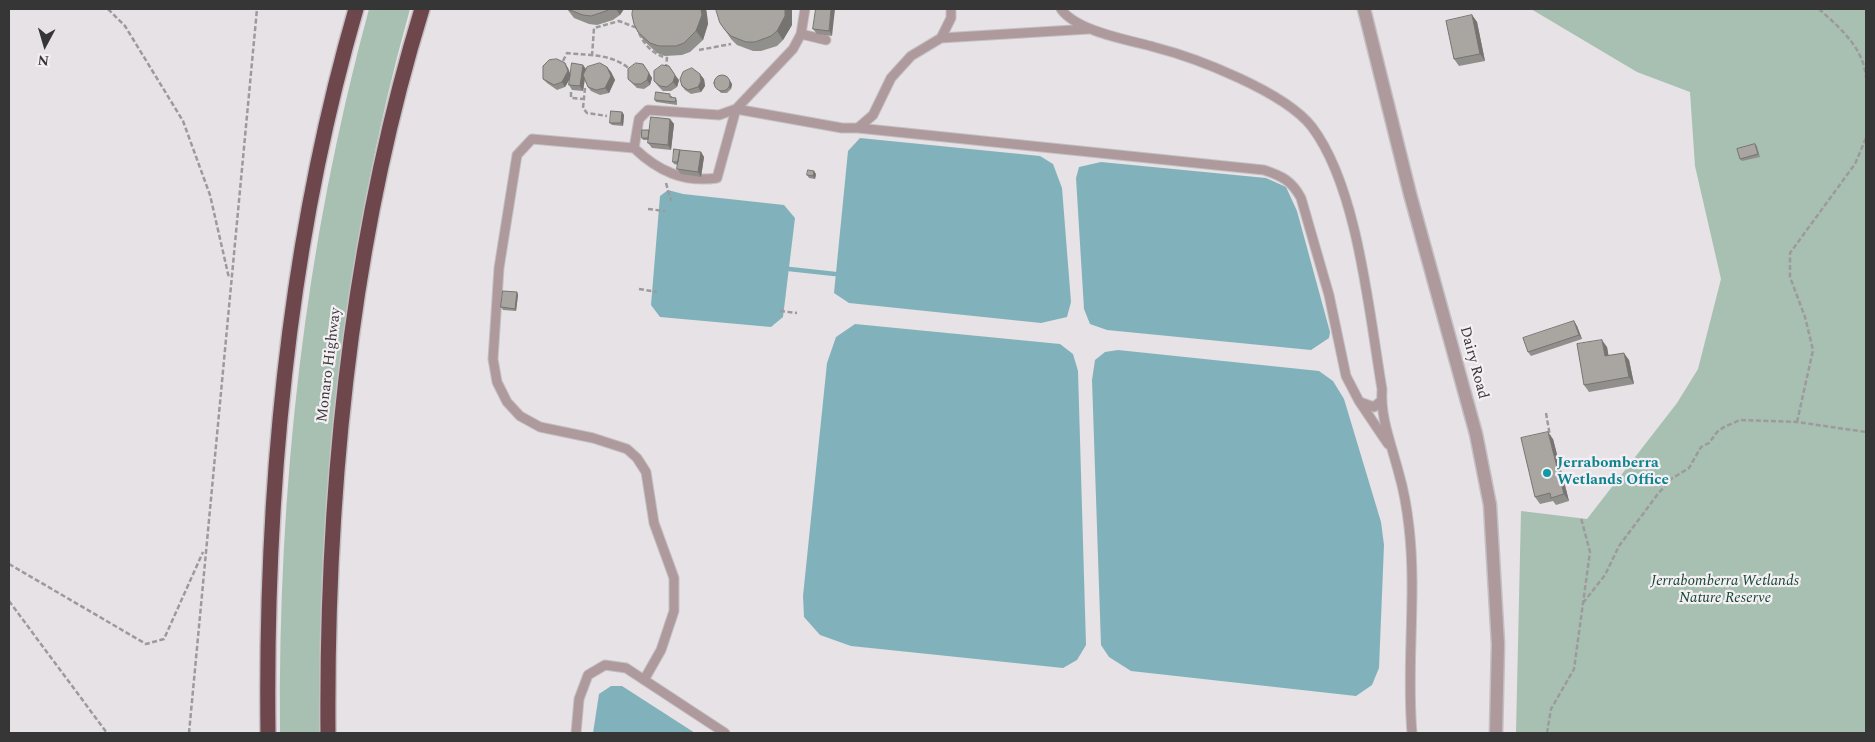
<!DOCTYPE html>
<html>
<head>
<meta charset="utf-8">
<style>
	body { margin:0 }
	#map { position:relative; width:1875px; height:742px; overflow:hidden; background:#e6e2e6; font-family:Spectral,serif }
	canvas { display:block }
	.frame { position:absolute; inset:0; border:10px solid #373637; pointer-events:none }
	.north { position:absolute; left:20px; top:20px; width:50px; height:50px; -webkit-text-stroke:4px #f3eff3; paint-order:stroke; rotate:186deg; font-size:14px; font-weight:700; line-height:20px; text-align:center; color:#373637 }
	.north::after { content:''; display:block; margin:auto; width:18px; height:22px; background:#373637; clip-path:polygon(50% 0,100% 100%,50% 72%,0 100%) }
</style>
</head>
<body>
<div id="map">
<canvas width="1875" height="742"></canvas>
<div class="frame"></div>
<div class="north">N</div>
</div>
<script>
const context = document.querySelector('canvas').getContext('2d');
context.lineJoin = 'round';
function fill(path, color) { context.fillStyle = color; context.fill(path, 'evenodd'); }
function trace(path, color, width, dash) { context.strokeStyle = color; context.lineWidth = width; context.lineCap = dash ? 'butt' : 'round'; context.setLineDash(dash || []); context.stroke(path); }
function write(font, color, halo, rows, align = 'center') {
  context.font = font + ' Spectral,serif'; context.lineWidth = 4.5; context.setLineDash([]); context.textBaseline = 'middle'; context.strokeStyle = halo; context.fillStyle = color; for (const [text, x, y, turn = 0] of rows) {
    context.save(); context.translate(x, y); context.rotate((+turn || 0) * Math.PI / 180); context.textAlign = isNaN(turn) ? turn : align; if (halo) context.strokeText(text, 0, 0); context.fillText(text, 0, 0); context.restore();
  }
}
fill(new Path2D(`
	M 369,9 L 410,9 C 344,245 318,488 320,733 L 280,733 C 278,486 304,248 369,9 Z
	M 1531,9 L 1866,9 L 1866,733 L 1516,733 L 1521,511 L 1587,519 L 1677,403 L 1698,369 L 1721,279 L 1695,166 L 1690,92 L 1637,72 Z`), '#a7c0b2');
fill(new Path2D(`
	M 860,138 L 1040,156 L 1053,164 L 1062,188 L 1071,302 L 1067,317 L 1041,323 L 849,303 L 834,293 L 848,151 Z
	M 1101,162 L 1266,178 L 1286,187 L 1297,211 L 1330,332 L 1329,338 L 1311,350 L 1107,330 L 1090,324 L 1084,309 L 1076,178 L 1079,167 Z
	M 668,190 L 683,194 L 784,205 L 795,218 L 783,317 L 771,327 L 660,317 L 651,305 L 660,196 Z
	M 855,324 L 1060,344 L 1073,354 L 1078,371 L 1086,645 L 1077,660 L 1063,668 L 851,646 L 820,635 L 804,617 L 803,596 L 827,363 L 836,337 Z
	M 1118,350 L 1319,371 L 1333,381 L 1344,399 L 1381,522 L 1384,545 L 1379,668 L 1372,685 L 1356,696 L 1131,671 L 1109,657 L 1101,645 L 1092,380 L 1095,360 L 1105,352 Z
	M 611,686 L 622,686 L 695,733 L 593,733 L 599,694 Z`), '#81b2bb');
trace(new Path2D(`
	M 789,269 L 835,274`), '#81b2bb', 4.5);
const service = new Path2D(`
	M 1061,9 C 1076,31 1129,40 1154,47 C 1197,58 1285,92 1312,127 C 1358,188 1369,313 1382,389 C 1380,418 1392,446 1399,474 C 1404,491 1407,509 1409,527 C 1417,595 1406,665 1412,733
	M 801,34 L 826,40
	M 941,38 L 1089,29
	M 736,109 L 842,128 L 858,128 L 1264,170 C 1282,176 1292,181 1301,198 L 1329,295 L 1346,376 L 1359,401 L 1388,444
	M 858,128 L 873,115 L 891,78 L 911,56 L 941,38 L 951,18 L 951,9
	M 634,148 C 658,171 684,183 717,178 L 736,109
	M 1360,402 L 1374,407 L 1381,401
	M 644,680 L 661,650 L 674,611 L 674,578 L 654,523 L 646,472 L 637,458 L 627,449 L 593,438 L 540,427 L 520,416 L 507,402 L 497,382 L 493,359 L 499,268 L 517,155 L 532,139 L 634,148 L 639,119 L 648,110 L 719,115 L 736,109 L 793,49 L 801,34 L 805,9
	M 576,733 L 579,699 L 588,675 L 605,665 L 626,668 L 725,733`);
const minor = new Path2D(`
	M 1364,9 L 1410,194 L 1476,434 L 1490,505 L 1498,644 L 1496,733`);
const motorway = new Path2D(`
	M 268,733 C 265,490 288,243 356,9
	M 328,733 C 326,488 350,243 422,9`);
trace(service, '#c3c0c3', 11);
trace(minor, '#c3c0c3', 15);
trace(motorway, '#c3c0c3', 18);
trace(new Path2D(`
	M 108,9 L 125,26 L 183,121 L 210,195 L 229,278
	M 1819,9 C 1840,28 1864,48 1866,78
	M 639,33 C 645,46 653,54 667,58 L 666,67
	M 699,50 L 731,44
	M 592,56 L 594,28 L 619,21 L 637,28
	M 563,61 L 567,53 C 592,56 609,53 630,69
	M 585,88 L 583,108 L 587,113 L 607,116
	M 571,92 L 571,98 L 584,99
	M 666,183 L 671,201
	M 648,209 L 665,211
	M 639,289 L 657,292
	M 780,311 L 797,313
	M 1546,413 L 1550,436
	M 1797,422 L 1813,350 L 1805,317 L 1790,277 L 1790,253 L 1855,164 L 1866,138
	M 9,564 L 146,644 L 164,639 L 203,552
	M 9,601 L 107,733
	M 1583,603 L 1605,575 L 1619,546 L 1657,495 L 1671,479 L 1689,468 L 1701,447 L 1709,443 L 1717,432 L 1724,427 L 1740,420 L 1797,422 L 1866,432
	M 189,733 L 257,9
	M 1547,733 L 1551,709 L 1574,669 L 1590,552 L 1581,518`), '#9d9a9d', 2.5, [5, 2.5]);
trace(service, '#ae9a9c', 9);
trace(minor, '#ae9a9c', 12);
trace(motorway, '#6e474d', 15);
fill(new Path2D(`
	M 567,9 L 624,9 L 620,15 L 613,20 L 597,25 L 589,24 L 574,18 Z
	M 633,9 L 706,9 L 707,15 L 708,24 L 703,40 L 690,52 L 682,55 L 665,56 L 657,53 L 644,41 L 638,32 Z
	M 792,9 L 792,25 L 783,40 L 777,46 L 761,51 L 753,51 L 737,45 L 731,39 L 720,23 Z
	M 816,9 L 832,36 L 817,34 L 813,29 Z
	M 1472,15 L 1477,22 L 1485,61 L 1459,66 L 1454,59 Z
	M 643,64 L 652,78 L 650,85 L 644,89 L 637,88 L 628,79 Z
	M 607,67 L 611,72 L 615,80 L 609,93 L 600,95 L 591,91 L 588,87 L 585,79 L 583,91 L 572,90 L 569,85 L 570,79 L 565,87 L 557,90 L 547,83 L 543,79 L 568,68 L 570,74 L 586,69 Z
	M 727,76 L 732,84 L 731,89 L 727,93 L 721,93 L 714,85 Z
	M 704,79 L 705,86 L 701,92 L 691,94 L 685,90 L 682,86 Z
	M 679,80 L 677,87 L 671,91 L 663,91 L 658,86 L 654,81 Z
	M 672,96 L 672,97 L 677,100 L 677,105 L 656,102 L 655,100 Z
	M 622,112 L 624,115 L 623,126 L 612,125 L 610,123 Z
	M 670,119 L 674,124 L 671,150 L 652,148 L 648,143 L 649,140 L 643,140 L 642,138 L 649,130 L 650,131 Z
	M 1755,144 L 1757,146 L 1760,157 L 1742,161 L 1740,159 Z
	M 701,152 L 704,157 L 701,177 L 681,174 L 677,169 L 678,165 L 674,164 L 673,162 Z
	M 816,174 L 815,179 L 809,178 L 807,175 Z
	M 517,292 L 518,295 L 516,311 L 503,310 L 501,307 Z
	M 1574,321 L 1577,326 L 1582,339 L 1531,356 L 1528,352 Z
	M 1607,347 L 1608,355 L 1629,360 L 1634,384 L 1589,392 L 1584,385 Z
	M 1553,439 L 1569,501 L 1556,505 L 1553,501 L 1540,504 L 1535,497 Z`), '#918f8b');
fill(new Path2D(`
	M 616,9 L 624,9 L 620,15 Z
	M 701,9 L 706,9 L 707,15 L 708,24 L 703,40 L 696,31 Z
	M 785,9 L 792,9 L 792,25 L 783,40 L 777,31 Z
	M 831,9 L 835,9 L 832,36 L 829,31 Z
	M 1472,15 L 1477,22 L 1485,61 L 1480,54 Z
	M 565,63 L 568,68 L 571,76 L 565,87 L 562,82 Z
	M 583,65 L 586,69 L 583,91 L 580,86 Z
	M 607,67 L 611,72 L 615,80 L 609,93 L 605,88 Z
	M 649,73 L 652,78 L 650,85 L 647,80 Z
	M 700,74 L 704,79 L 705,86 L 701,92 L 698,87 Z
	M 675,75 L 679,80 L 677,87 L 673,82 Z
	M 730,81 L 732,84 L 731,89 L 729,87 Z
	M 622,112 L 624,115 L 623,126 L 621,123 Z
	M 670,119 L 674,124 L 671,150 L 668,145 Z
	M 701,152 L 704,157 L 701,177 L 698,172 Z
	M 814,171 L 816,174 L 815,179 L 813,176 Z
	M 517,292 L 518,295 L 516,311 L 515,309 Z
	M 1574,321 L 1577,326 L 1582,339 L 1579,335 Z
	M 1602,340 L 1607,347 L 1610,363 L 1605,356 Z
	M 1624,353 L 1629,360 L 1634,384 L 1629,377 Z
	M 1548,432 L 1553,439 L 1569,501 L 1564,494 Z`), '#767471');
const building = new Path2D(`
	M 568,9 L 610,9 L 606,11 L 591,16 L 583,15 Z
	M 633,9 L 701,9 L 702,15 L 696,31 L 684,43 L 676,46 L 659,46 L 650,43 L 638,32 L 634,24 L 632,15 Z
	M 716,9 L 785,9 L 785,16 L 777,31 L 771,36 L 755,42 L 746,42 L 731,36 L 725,30 L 720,23 Z
	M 816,9 L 831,9 L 829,31 L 813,29 Z
	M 1472,15 L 1480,54 L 1454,59 L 1446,21 Z
	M 557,59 L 565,63 L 568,71 L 562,82 L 554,85 L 543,79 L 543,66 L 549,60 Z
	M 572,63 L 583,65 L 580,86 L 569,85 Z
	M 600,63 L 607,67 L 611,76 L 605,88 L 596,90 L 588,87 L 583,75 L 587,67 Z
	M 636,63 L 643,64 L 649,73 L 647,80 L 641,84 L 634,84 L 628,79 L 628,69 Z
	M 662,65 L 669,66 L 675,75 L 673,82 L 667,87 L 660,86 L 654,81 L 654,71 Z
	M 692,68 L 700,74 L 701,81 L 698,87 L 688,90 L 682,86 L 680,79 L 683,72 Z
	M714 83a8 8 0 1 1 16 0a8 8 0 1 1-16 0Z
	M 656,92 L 670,94 L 670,97 L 676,98 L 675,102 L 655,100 Z
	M 611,111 L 622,112 L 621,123 L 610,123 Z
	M 651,117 L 670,119 L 668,145 L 648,143 Z
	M 642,130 L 649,130 L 648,138 L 642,138 Z
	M 1755,144 L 1758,154 L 1740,159 L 1737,149 Z
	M 674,149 L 680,150 L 678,162 L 673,162 Z
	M 680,150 L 701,152 L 698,172 L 677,169 Z
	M 808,170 L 814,171 L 813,176 L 807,175 Z
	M 503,291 L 517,292 L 515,309 L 501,307 Z
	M 1574,321 L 1579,335 L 1528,352 L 1523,338 Z
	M 1602,340 L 1605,356 L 1624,353 L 1629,377 L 1584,385 L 1577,344 Z
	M 1548,432 L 1564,494 L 1551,498 L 1550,493 L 1535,497 L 1521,438 Z`);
fill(building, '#a9a6a2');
trace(building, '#767471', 1);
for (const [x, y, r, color] of [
	[1547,473,5,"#0f9aa8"]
]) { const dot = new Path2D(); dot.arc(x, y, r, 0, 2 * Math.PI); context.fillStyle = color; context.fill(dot); trace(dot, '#f3eff3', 2); }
write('15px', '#373637', '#f3eff3', [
	["Dairy Road",1473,363,75],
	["Monaro Highway",330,365,-83]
]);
write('bold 15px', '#0d838f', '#f3eff3', [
	["Jerrabomberra",1557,464],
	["Wetlands Office",1557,481]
], 'left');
write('italic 15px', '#154832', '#f3eff3', [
	["Jerrabomberra Wetlands",1725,582],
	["Nature Reserve",1725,599]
]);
</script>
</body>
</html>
